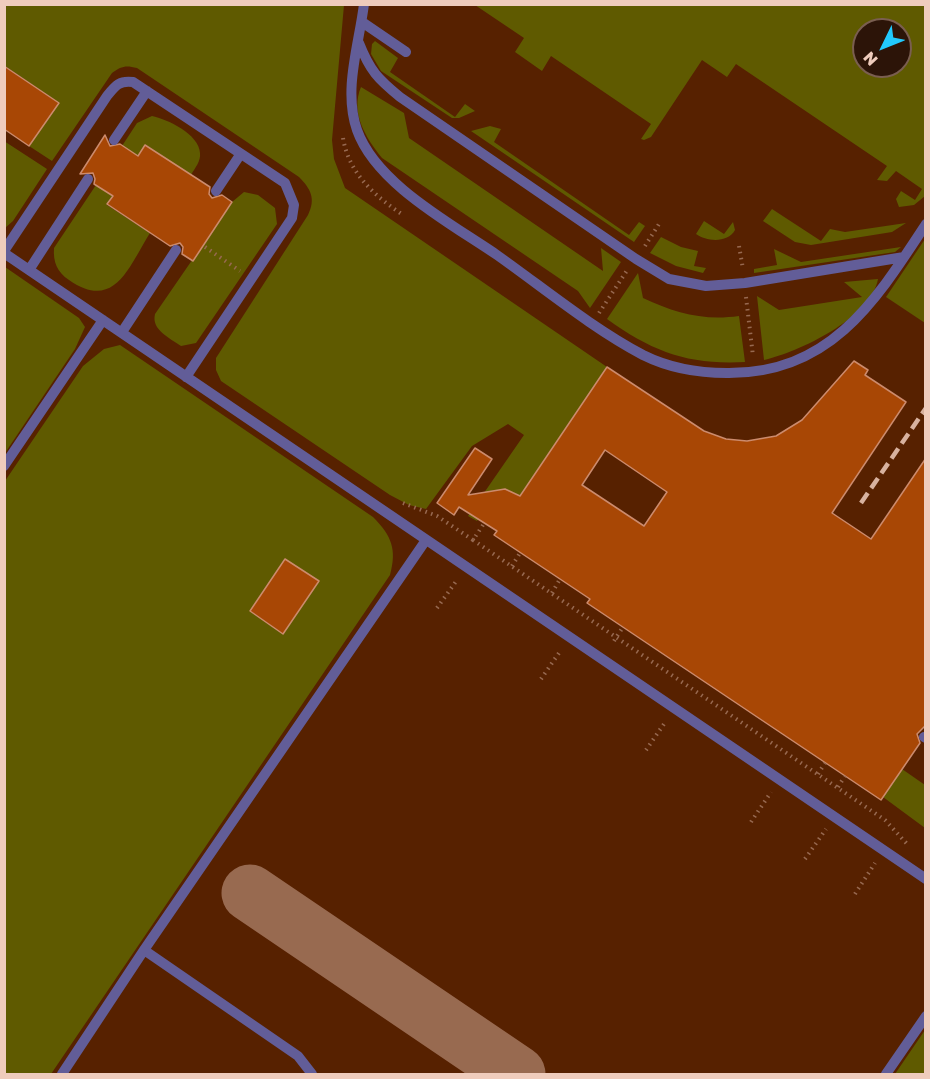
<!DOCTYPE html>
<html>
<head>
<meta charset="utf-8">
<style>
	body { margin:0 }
	#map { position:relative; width:930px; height:1079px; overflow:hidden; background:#572100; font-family:"Golos Text",sans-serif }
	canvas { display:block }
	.frame { position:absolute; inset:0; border:6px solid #efccbc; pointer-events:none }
	.north { position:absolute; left:852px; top:18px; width:60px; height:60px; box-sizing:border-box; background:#2c1408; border:2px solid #7a5e50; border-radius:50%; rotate:227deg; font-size:16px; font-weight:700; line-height:24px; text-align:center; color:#efccbc }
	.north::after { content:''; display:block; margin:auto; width:21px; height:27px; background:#22c9fd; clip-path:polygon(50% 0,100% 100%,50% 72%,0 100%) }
</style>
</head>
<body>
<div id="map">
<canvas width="930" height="1079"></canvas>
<div class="frame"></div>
<div class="north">N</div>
</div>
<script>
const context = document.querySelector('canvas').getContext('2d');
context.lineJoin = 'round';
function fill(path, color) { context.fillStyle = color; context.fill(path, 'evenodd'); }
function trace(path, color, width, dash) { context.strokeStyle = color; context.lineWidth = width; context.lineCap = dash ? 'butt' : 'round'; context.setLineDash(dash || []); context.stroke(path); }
fill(new Path2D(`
	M 5,5 L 344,5 L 332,140 L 334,159 L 345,188 L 607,367 L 520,496 L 505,489 L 493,495 L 477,521 L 468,516 L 524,435 L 508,424 L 472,446 L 426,509 L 409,505 L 390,495 L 221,381 L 216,370 L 216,358 L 308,215 C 316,199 311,189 299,177 L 137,68 C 126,65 121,66 112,73 L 52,161 L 29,146 L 59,103 L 5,66 Z
	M 475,5 L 925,5 L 925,196 L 914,205 L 899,207 L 896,199 L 901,191 L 915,200 L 922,189 L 896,171 L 887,181 L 877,180 L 887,166 L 736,64 L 727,77 L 702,60 L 651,137 L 644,140 L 641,139 L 651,124 L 551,56 L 542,71 L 515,52 L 524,38 ZM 864,30 L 900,30 L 900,66 L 864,66 Z
	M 375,41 L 398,58 L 390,72 L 455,117 L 465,104 L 475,111 L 459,118 L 452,118 L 381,71 L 371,54 L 372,44 Z
	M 361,87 L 404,113 L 409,138 L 603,271 L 601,248 L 621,262 L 590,308 L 578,291 L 382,158 C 366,138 350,113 361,87 Z
	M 152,116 C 167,119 199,134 200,153 C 201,161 195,168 191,175 L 146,145 L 138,156 L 122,146 L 137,123 Z
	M 490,126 L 501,129 L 494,142 L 629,235 L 639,222 L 645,226 L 634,242 L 471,131 Z
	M 4,141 L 47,169 L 13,221 L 5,228 Z
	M 96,185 L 113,196 L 107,205 L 150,233 C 129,266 115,312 69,280 C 57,272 53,262 54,248 Z
	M 244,192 L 258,195 L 275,208 L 277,224 L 196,343 L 181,346 C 170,338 151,330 155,314 L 232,202 Z
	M 772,209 L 821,241 L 830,229 L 845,232 L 906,223 L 892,232 L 811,245 L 795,242 L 763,221 Z
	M 704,221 L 724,234 L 733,222 L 735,230 C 728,243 707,242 696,234 Z
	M 661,237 L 681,247 L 698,251 L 694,266 L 706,268 L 703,273 L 676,266 L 650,253 Z
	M 925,239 L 925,323 L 886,297 Z
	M 901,247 L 895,252 L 754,273 L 754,269 L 777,265 L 774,249 L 801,262 Z
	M 5,267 L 79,318 L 85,327 L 75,349 L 5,453 Z
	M 638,273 L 643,298 C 675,313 703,321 739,316 L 745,362 C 688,365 653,352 607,319 Z
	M 878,279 C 871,318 799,352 764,360 L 757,296 L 779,310 L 862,297 L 844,282 Z
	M 120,345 L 373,517 C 392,536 397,550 390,575 L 51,1074 L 5,1074 L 5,481 L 83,366 L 104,349 Z
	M 902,769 L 925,785 L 925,828 L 883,797 Z
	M 925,1030 L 925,1074 L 895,1074 Z`), '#5f5a00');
trace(new Path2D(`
	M 250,893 L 517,1074`), '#986a50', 57);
const building = new Path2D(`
	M 4,66 L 59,103 L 29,146 L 4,129 Z
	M 105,135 L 110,146 L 120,144 L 138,156 L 145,145 L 210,187 L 209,194 L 212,198 L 222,195 L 232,202 L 193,261 L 182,254 L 183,247 L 180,243 L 170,246 L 107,204 L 113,196 L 94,184 L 95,179 L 93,173 L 80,174 Z
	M 854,361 L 868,370 L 865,375 L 906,402 L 832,513 L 871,539 L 926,458 L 926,725 L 917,734 L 920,743 L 881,800 L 587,603 L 590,599 L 494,535 L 497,531 L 459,507 L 454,515 L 437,503 L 475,448 L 492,459 L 468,495 L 505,489 L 520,496 L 607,367 L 704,431 L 726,439 L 747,441 L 776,436 L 802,420 ZM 605,450 L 667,492 L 644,526 L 582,485 Z
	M 285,559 L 319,581 L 283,634 L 250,611 Z`);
fill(building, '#a84705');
trace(building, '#cc8b6d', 1.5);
trace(new Path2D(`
	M 343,138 C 349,174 375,196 403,215
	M 645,246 L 659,224
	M 739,246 L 743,269
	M 205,247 L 240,271
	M 746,297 L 753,356
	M 599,313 L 628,269
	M 403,503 L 437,516 L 473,540
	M 483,525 L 473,540 L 885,820 L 909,846
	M 512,566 L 520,553
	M 552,593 L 560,579
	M 437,608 L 457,580
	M 614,641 L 623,627
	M 541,679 L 561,650
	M 646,750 L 666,721
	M 818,774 L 825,763
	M 838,787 L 845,776
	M 751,822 L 771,792
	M 805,859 L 826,829
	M 855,894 L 875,863`), '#976950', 4, [1.5, 4.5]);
trace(new Path2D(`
	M 364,4 C 359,45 343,90 357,130 C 376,184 452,224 497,255 C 545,289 592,328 643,355 C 669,368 698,373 727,373 C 830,374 875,302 926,224
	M 362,22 L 406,52
	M 359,43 C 370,71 378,79 400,97 L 636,259 L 669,279 L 706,286 L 745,283 L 904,257
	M 114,140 L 147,91
	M 216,191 L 240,155
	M 4,251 L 107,96 C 115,86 119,80 133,82 L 285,183 L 294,205 L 292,218 L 186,377
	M 4,253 L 926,879
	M 29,270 L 88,179
	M 122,332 L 176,250
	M 4,466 L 103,320
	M 924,737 L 926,738
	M 144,950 L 298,1056 L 312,1074
	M 62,1074 L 144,950 L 426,540
	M 886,1074 L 926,1016`), '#625d98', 10);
trace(new Path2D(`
	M 861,503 L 926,408`), '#d8b29f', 4.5, [12, 6]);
</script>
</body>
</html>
